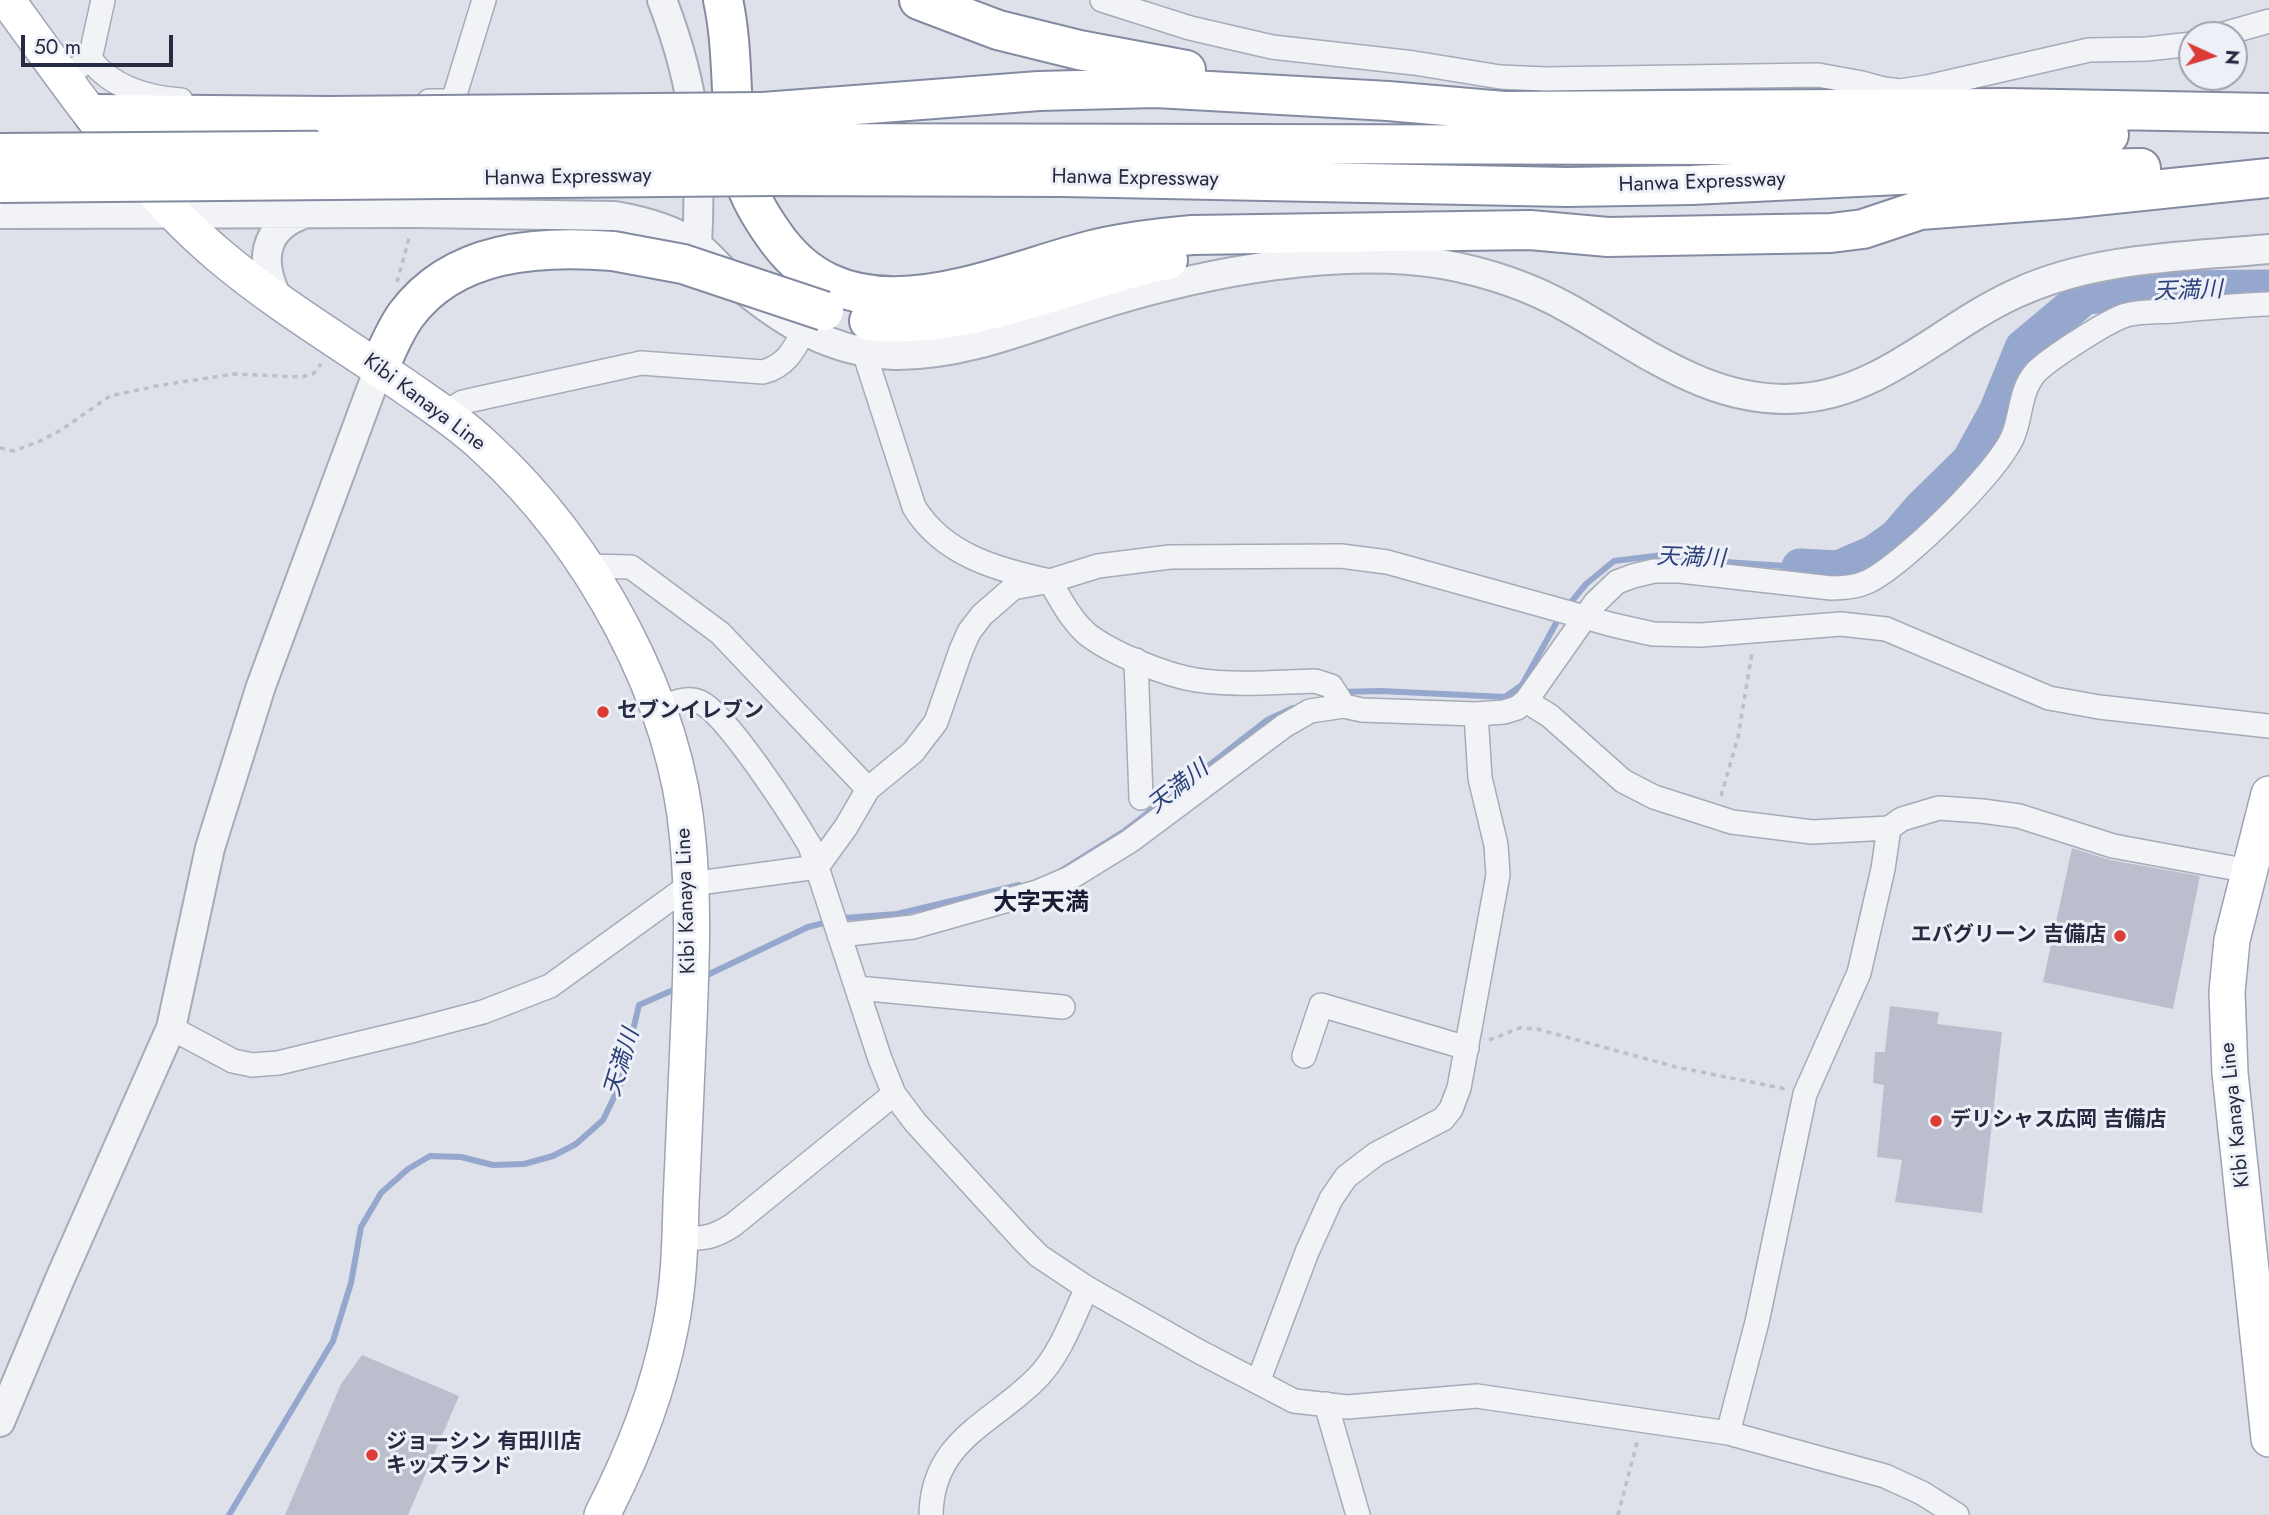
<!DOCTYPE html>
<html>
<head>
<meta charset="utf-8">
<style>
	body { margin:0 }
	#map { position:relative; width:2269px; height:1515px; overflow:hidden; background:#dee1e9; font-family:Jost,sans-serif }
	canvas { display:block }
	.north { position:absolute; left:2178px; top:21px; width:70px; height:70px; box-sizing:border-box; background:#eef0f7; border:2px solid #9ea1af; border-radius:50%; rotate:94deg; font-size:19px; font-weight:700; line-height:28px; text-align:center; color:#262b42 }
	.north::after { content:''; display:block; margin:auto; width:24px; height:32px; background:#db3c37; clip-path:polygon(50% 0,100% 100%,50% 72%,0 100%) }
	.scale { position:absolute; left:21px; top:35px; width:152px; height:32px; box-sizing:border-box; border:4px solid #262b42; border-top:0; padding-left:9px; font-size:21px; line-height:24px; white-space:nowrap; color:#262b42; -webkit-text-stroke:5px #eef0f7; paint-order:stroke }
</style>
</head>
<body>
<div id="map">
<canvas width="2269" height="1515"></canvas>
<div class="north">N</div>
<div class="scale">50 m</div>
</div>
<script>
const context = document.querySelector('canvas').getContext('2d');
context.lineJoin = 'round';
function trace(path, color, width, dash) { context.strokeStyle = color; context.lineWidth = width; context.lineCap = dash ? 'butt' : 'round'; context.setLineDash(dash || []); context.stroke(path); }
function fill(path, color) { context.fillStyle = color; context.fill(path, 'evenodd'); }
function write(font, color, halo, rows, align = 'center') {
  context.font = font + ' Jost,"Noto Sans JP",sans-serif'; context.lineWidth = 6; context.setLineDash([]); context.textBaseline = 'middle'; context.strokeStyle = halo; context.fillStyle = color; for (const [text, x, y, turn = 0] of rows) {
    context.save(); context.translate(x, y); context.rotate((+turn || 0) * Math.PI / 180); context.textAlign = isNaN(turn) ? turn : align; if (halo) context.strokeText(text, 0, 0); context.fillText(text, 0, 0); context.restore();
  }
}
trace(new Path2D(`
	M 1567,607 L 1586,584 L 1614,561 L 1671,554 L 1710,561 L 1800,567
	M 1340,692 L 1381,691 L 1505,697 L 1522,685 L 1560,616
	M 1059,872 L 1123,832 L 1267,720 L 1293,708
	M 703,977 L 808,927 L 844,918 L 897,914 L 1019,885
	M 229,1515 L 333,1341 L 351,1283 L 361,1227 L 381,1193 L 408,1169 L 430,1156 L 461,1157 L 493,1165 L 524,1164 L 553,1156 L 576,1144 L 603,1120 L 620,1085 L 639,1005 L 680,987`), '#96a7cd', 6);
trace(new Path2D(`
	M 1800,567 L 1838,569 L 1873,554 L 1897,537 L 1921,509 L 1970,461 L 1997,412 L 2023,348 L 2085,296 L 2177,289 L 2269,288`), '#96a7cd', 37);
fill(new Path2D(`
	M 2072,848 L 2110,860 L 2200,876 L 2173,1009 L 2043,982 Z
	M 1890,1006 L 1939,1012 L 1937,1024 L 2002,1032 L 1982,1213 L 1895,1202 L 1902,1160 L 1877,1157 L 1884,1085 L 1873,1083 L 1875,1052 L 1885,1052 Z
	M 362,1355 L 459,1396 L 408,1515 L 285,1515 L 341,1384 Z`), '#bbbfcd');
const minor = new Path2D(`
	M 1102,0 L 1190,28 L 1272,47 L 1414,63 L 1500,77 L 1545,79 L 1818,75 L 1862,83 L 1884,89 L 1900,91 L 1927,87 L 2089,50 L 2147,49 L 2192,44
	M 2220,35 L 2269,21
	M 90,59 L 103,0
	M 64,78 L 90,59 C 111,87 147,98 181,100
	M 429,101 L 453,101 L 484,0
	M 864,352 L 914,507 C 943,555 998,570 1050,581 C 1060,599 1071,620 1087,634 C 1111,653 1165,675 1196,680 C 1235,686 1277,682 1315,681 L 1331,686 L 1344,706 L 1362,710 L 1476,714 L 1504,712 L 1517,708 L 1526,701 L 1550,716 L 1623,781 L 1654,797 L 1732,822 L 1812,832 L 1889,828 L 1902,819 L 1939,808 L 1982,811 L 2019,816 L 2113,846 L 2249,871
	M 444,413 L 463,402 L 481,398 L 641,363 L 763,372 C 785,366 793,352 803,332
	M 585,566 L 631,567 L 720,633 L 868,789
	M 1136,660 L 1141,798
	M 1526,701 L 1595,603 L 1617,582 L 1633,576 L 1654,571 L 1680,571 L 1831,588 C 1844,588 1856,587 1867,582 C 1902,566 1999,471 2013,436 C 2022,415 2019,391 2036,372 C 2050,358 2107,321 2126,315 C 2141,311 2158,312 2173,311 C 2205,308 2237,305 2269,304
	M 658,708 C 671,704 686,696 700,702 C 727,714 793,817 810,846 L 880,1059 L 894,1094 L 915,1122 L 1022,1239 L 1039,1256 L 1087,1288 L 1198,1351 L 1294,1401 L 1347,1407 L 1477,1396 L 1728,1433 L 1885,1476 L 1922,1493 L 1957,1515
	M 839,935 L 913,927 L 1037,892 L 1070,878 L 1130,841 L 1284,726 L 1310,711 L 1344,706
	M 857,988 L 1063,1007
	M 171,1028 L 233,1061 L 252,1065 L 278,1063 L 415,1030 L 483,1012 L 550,986 L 691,884 L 817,867 L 846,827 L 868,789 L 913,752 L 936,722 L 961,650 L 969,632 L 982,615 L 1013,588 L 1050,581 L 1098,566 L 1170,557 L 1341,556 L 1387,562 L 1613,625 L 1653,634 L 1701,635 L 1841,624 L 1886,629 L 2049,698 L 2099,707 L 2269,726
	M 1304,1056 L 1321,1005 L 1467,1048
	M 680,1238 C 703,1239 713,1238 733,1225 L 894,1094
	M 1258,1382 L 1307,1252 L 1331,1199 L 1346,1177 L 1376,1154 L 1443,1119 L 1451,1109 L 1459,1088 L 1498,875 L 1496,845 L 1480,778 L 1476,714
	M 1326,1404 L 1358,1515
	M 1728,1433 L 1757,1322 L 1805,1094 L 1859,973 L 1883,869 L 1889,828
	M 931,1515 C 932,1439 994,1423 1038,1377 C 1061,1353 1073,1317 1087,1288`);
const tertiary = new Path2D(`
	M 662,0 C 696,88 702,153 697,246
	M 0,214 L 416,213 L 615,216 C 644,221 674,229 698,246 C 712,257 723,272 736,283 C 783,323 832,353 895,355 C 969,356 1039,323 1109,302 C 1208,272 1339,247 1442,264 C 1486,272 1529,286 1568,308 C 1642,349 1712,407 1803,398 C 1884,391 1945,325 2017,293 C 2095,257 2184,257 2269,249
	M 278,299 C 259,263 262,228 304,214
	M 0,1422 L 59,1281 L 171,1028 L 210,848 L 232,778 L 261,686 L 379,368`);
const primary = new Path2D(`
	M 7,0 C 71,87 138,188 221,257 C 278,305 344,344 406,387 C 433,406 461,424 485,447 C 591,544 676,697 688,841 C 695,916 690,992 687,1067 C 685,1112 683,1157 681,1203 C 680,1245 679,1287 670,1329 C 657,1395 633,1455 602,1515
	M 2269,794 L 2232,940 L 2227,992 L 2230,1073 L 2269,1439`);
const motorway = new Path2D(`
	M 723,0 C 736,58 727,122 744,179 C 750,199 762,218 774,235 C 851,347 990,276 1092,250 C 1125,242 1158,238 1192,235 L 1530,230 L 1608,237 L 1831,233 L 1863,229 L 1920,210 L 2066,199 L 2269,178
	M 919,0 L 998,30 L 1079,50 L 1186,70
	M 763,112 L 1039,91 L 1156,88 L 1388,101 L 1504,111 L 2007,108 L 2269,113
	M 93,114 L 330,116
	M 771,143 L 1730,145 L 2109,135
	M 774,176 L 1063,177 L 1567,187 L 1692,185 L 1981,171 L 2141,168
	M 869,321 C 951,330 1032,297 1110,275 C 1129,269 1148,263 1168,260
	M 379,368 C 387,350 394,332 406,315 C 454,250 539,245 613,251`);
trace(minor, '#a7aab7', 26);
trace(tertiary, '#a7aab7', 32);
trace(primary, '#9da2b6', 38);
trace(motorway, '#848ba1', 42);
trace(new Path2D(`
	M 397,282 L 410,235
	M 0,448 L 14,451 L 40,441 L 61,430 L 110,396 L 156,386 L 234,374 L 301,377 L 313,374 L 321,364
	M 1721,796 L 1738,737 L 1752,653
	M 1489,1040 L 1520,1028 L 1537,1029 L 1676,1067 L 1786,1089
	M 1618,1515 L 1638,1439`), '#bdbfc8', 3.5, [5, 5]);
trace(minor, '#f2f3f7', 23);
trace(tertiary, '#f2f3f7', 28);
trace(primary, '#fff', 35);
trace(motorway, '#fff', 38);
const motorwayBridge = new Path2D(`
	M 330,116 L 763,112
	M 0,153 L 421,150 L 771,143
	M 0,183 L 774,176
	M 613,251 L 683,264 L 824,311`);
trace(motorwayBridge, '#848ba1', 42, []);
trace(motorwayBridge, '#fff', 38);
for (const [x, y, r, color] of [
	[603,712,7,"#db3c37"],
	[2120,936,7,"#db3c37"],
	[1936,1121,7,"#db3c37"],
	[372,1455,7,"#db3c37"]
]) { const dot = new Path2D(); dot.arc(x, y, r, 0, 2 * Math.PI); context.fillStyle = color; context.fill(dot); trace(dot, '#eef0f7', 2.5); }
write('21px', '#262b42', '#eef0f7', [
	["Hanwa Expressway",568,178,-1],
	["Hanwa Expressway",1135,179,1],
	["Hanwa Expressway",1702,183,-2],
	["Kibi Kanaya Line",424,403,37],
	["Kibi Kanaya Line",687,901,-92],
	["Kibi Kanaya Line",2236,1115,-96]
]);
write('bold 21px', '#262b42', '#eef0f7', [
	["セブンイレブン",617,712],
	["エバグリーン 吉備店",2106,936,"right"],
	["デリシャス広岡 吉備店",1950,1121],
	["ジョーシン 有田川店",386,1443],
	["キッズランド",386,1467]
], 'left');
write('italic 23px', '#2c417a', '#eef0f7', [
	["天満川",2188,292,-2],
	["天満川",1691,559,2],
	["天満川",1179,788,-38],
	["天満川",623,1063,-73]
]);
write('bold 24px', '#181c33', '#eef0f7', [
	["大字天満",1041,904]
]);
</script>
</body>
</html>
